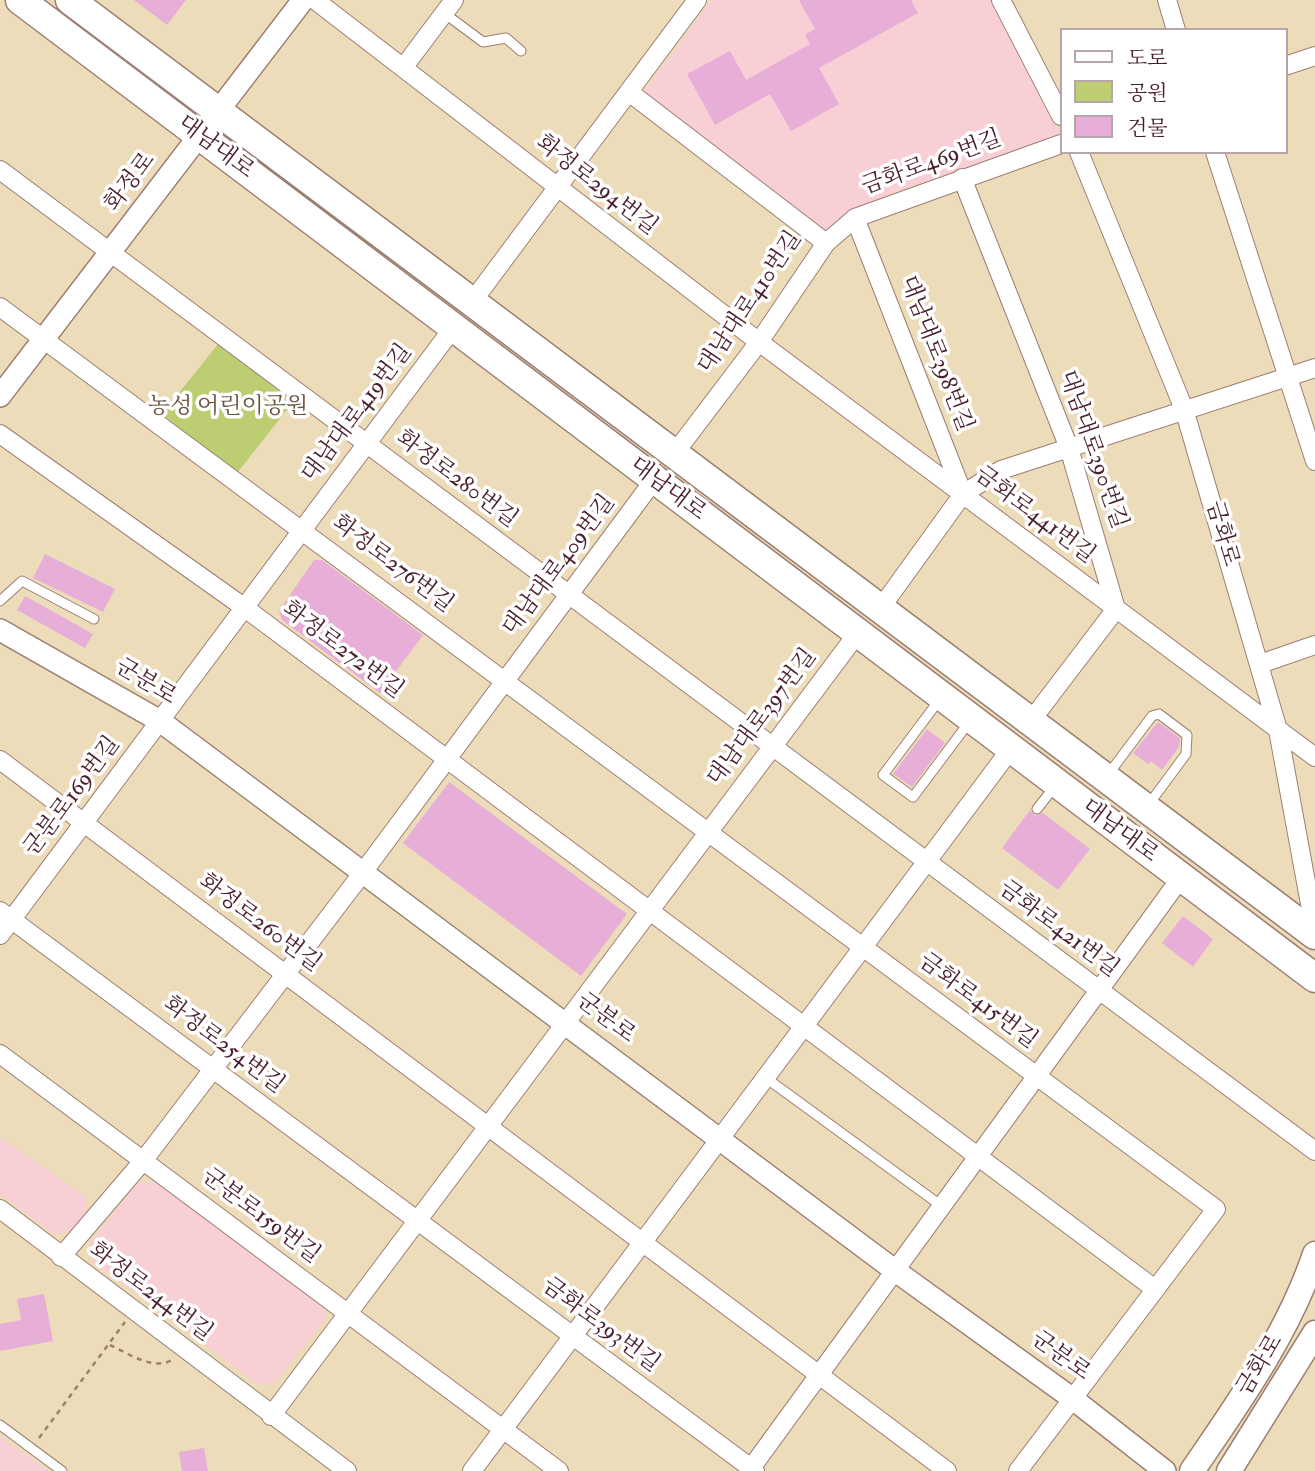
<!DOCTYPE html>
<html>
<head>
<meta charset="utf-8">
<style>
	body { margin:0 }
	#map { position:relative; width:1315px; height:1471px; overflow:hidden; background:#eddcb9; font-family:"IM FELL Double Pica","Noto Serif KR",serif }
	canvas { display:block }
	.legend { position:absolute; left:1060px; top:28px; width:228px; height:126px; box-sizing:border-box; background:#fff; border:2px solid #b7a5aa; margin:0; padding:9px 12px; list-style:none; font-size:21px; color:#4a1f2b }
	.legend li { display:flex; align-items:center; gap:14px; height:35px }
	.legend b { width:35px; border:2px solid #b7a5aa }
</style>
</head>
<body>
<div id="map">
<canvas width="1315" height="1471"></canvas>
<ul class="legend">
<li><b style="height:9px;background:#fff"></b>도로</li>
<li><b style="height:19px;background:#bcce71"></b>공원</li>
<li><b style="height:19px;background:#e7afd8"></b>건물</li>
</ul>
</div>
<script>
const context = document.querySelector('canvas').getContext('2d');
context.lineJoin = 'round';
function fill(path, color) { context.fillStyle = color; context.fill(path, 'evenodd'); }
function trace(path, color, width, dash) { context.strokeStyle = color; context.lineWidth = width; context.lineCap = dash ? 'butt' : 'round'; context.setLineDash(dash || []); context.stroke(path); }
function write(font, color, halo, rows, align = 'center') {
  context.font = font + ' "IM FELL Double Pica","Noto Serif KR",serif'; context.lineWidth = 7; context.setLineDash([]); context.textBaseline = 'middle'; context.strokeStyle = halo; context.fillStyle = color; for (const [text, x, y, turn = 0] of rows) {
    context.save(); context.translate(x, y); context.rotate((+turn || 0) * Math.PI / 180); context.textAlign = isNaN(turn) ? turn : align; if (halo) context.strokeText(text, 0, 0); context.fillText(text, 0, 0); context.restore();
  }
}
fill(new Path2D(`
	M 711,0 L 990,0 L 1061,135 L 896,192 L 849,213 L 825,235 L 644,92 Z
	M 0,1137 L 85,1196 L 87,1212 L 71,1231 L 55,1235 L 0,1194 Z
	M 139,1182 L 156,1182 L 324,1306 L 327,1317 L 275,1383 L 259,1385 L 91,1260 L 90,1242 Z
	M 0,1436 L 48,1471 L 0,1471 Z`), '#f7cfd5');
fill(new Path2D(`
	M 219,343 L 293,402 L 237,473 L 162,414 Z`), '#bcce71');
fill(new Path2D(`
	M 134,0 L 186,0 L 167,25 Z
	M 799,0 L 911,0 L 918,13 L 819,68 L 839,104 L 791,131 L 770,94 L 715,125 L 687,74 L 730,51 L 746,80 L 810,44 L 805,35 L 815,29 Z
	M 45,554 L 115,589 L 103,612 L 33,578 Z
	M 314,560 L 322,560 L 423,635 L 380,693 L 282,620 L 279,611 Z
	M 25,596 L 93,634 L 85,648 L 17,610 Z
	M 1158,722 L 1180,738 L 1179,747 L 1162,770 L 1151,761 L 1148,764 L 1133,753 Z
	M 927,729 L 945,743 L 912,787 L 893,774 Z
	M 449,782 L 627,914 L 581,976 L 403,843 Z
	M 1030,810 L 1035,816 L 1043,813 L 1090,849 L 1058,890 L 1002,848 Z
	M 1183,916 L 1213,939 L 1193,967 L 1162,943 Z
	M 44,1294 L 53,1341 L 0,1351 L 0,1324 L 21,1320 L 17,1299 Z
	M 204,1448 L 208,1471 L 182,1471 L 179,1452 Z`), '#e7afd8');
const service = new Path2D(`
	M 444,13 L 483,42 L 506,38 L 521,51
	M 0,601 L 22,581 L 94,619
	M 940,699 L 883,775 L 913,797 L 970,721
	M 1107,776 L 1152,716 L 1159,714 L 1187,735 L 1186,754 L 1149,804
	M 1037,809 L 1055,786
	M 766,1078 L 943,1207
	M 0,1425 L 62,1471`);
const minor = new Path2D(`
	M 315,0 L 759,342 L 1315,757
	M 1001,0 L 1061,116
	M 1167,0 L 1176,30
	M 1285,66 L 1315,56
	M 403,68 L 454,0
	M 629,92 L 826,243
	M 1079,152 L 1184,409 L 1278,730 L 1315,931
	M 1215,152 L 1315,461
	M 0,170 L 1315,1151
	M 962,178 L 1069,448 L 1116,609 L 1030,722
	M 855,218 L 963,494
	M 472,302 L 697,0
	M 0,307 L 1216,1209 L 1018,1471
	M 0,434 L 245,608 L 1155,1289
	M 674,454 L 759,342 L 826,243 L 855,218 L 1061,144
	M 880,609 L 963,494 L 1001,470 L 1315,368
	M 1260,664 L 1315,645
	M 0,760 L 947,1471
	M 0,911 L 755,1471
	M 0,935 L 453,328
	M 0,1054 L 559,1471
	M 0,1209 L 347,1471
	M 61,1257 L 143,1161 L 364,871 L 654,480
	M 271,1416 L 857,634
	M 472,1471 L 1010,750
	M 749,1471 L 1180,879`);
const tertiary = new Path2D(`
	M 0,396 L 303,0
	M 0,630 L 160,721 L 897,1272 L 1073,1399 L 1165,1471`);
const secondary = new Path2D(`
	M 1192,1471 C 1239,1402 1288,1334 1315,1254
	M 1229,1471 L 1315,1333`);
const primary = new Path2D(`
	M 20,0 L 1315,978
	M 70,0 L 1315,935`);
trace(service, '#9c7e72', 11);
trace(minor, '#9c7e72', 20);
trace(tertiary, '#9c7e72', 24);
trace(secondary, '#9c7e72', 27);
trace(primary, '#9c7e72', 31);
trace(new Path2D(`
	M 110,1345 C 128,1353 152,1371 172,1360
	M 39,1438 L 125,1322`), '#9c7e72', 2.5, [5, 5]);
trace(service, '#fff', 9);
trace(minor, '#fff', 18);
trace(tertiary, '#fff', 21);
trace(secondary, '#fff', 24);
trace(primary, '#fff', 28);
write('23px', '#4a1f2b', '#fff', [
	["대남대로",215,148,37],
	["금화로469번길",932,164,-20],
	["화정로",131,183,-53],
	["화정로294번길",596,186,38],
	["대남대로410번길",751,303,-56],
	["대남대로398번길",935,354,69],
	["대남대로419번길",358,414,-53],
	["대남대로390번길",1092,450,71],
	["화정로280번길",456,480,37],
	["대남대로",667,490,37],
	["금화로441번길",1034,516,37],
	["금화로",1221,534,74],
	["화정로276번길",392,565,37],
	["대남대로409번길",560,566,-53],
	["화정로272번길",342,651,37],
	["군분로",145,683,31],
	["대남대로397번길",763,718,-53],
	["군분로169번길",73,797,-53],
	["대남대로",1119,832,37],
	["화정로260번길",259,924,37],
	["금화로421번길",1058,930,37],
	["금화로415번길",977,1002,37],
	["군분로",605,1019,37],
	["화정로254번길",223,1046,37],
	["군분로159번길",260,1217,37],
	["화정로244번길",150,1293,37],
	["금화로393번길",600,1326,37],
	["군분로",1060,1357,36],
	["금화로",1261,1366,-59]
]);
write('23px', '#6c5440', '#fff', [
	["농성 어린이공원",228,408]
]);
</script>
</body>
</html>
